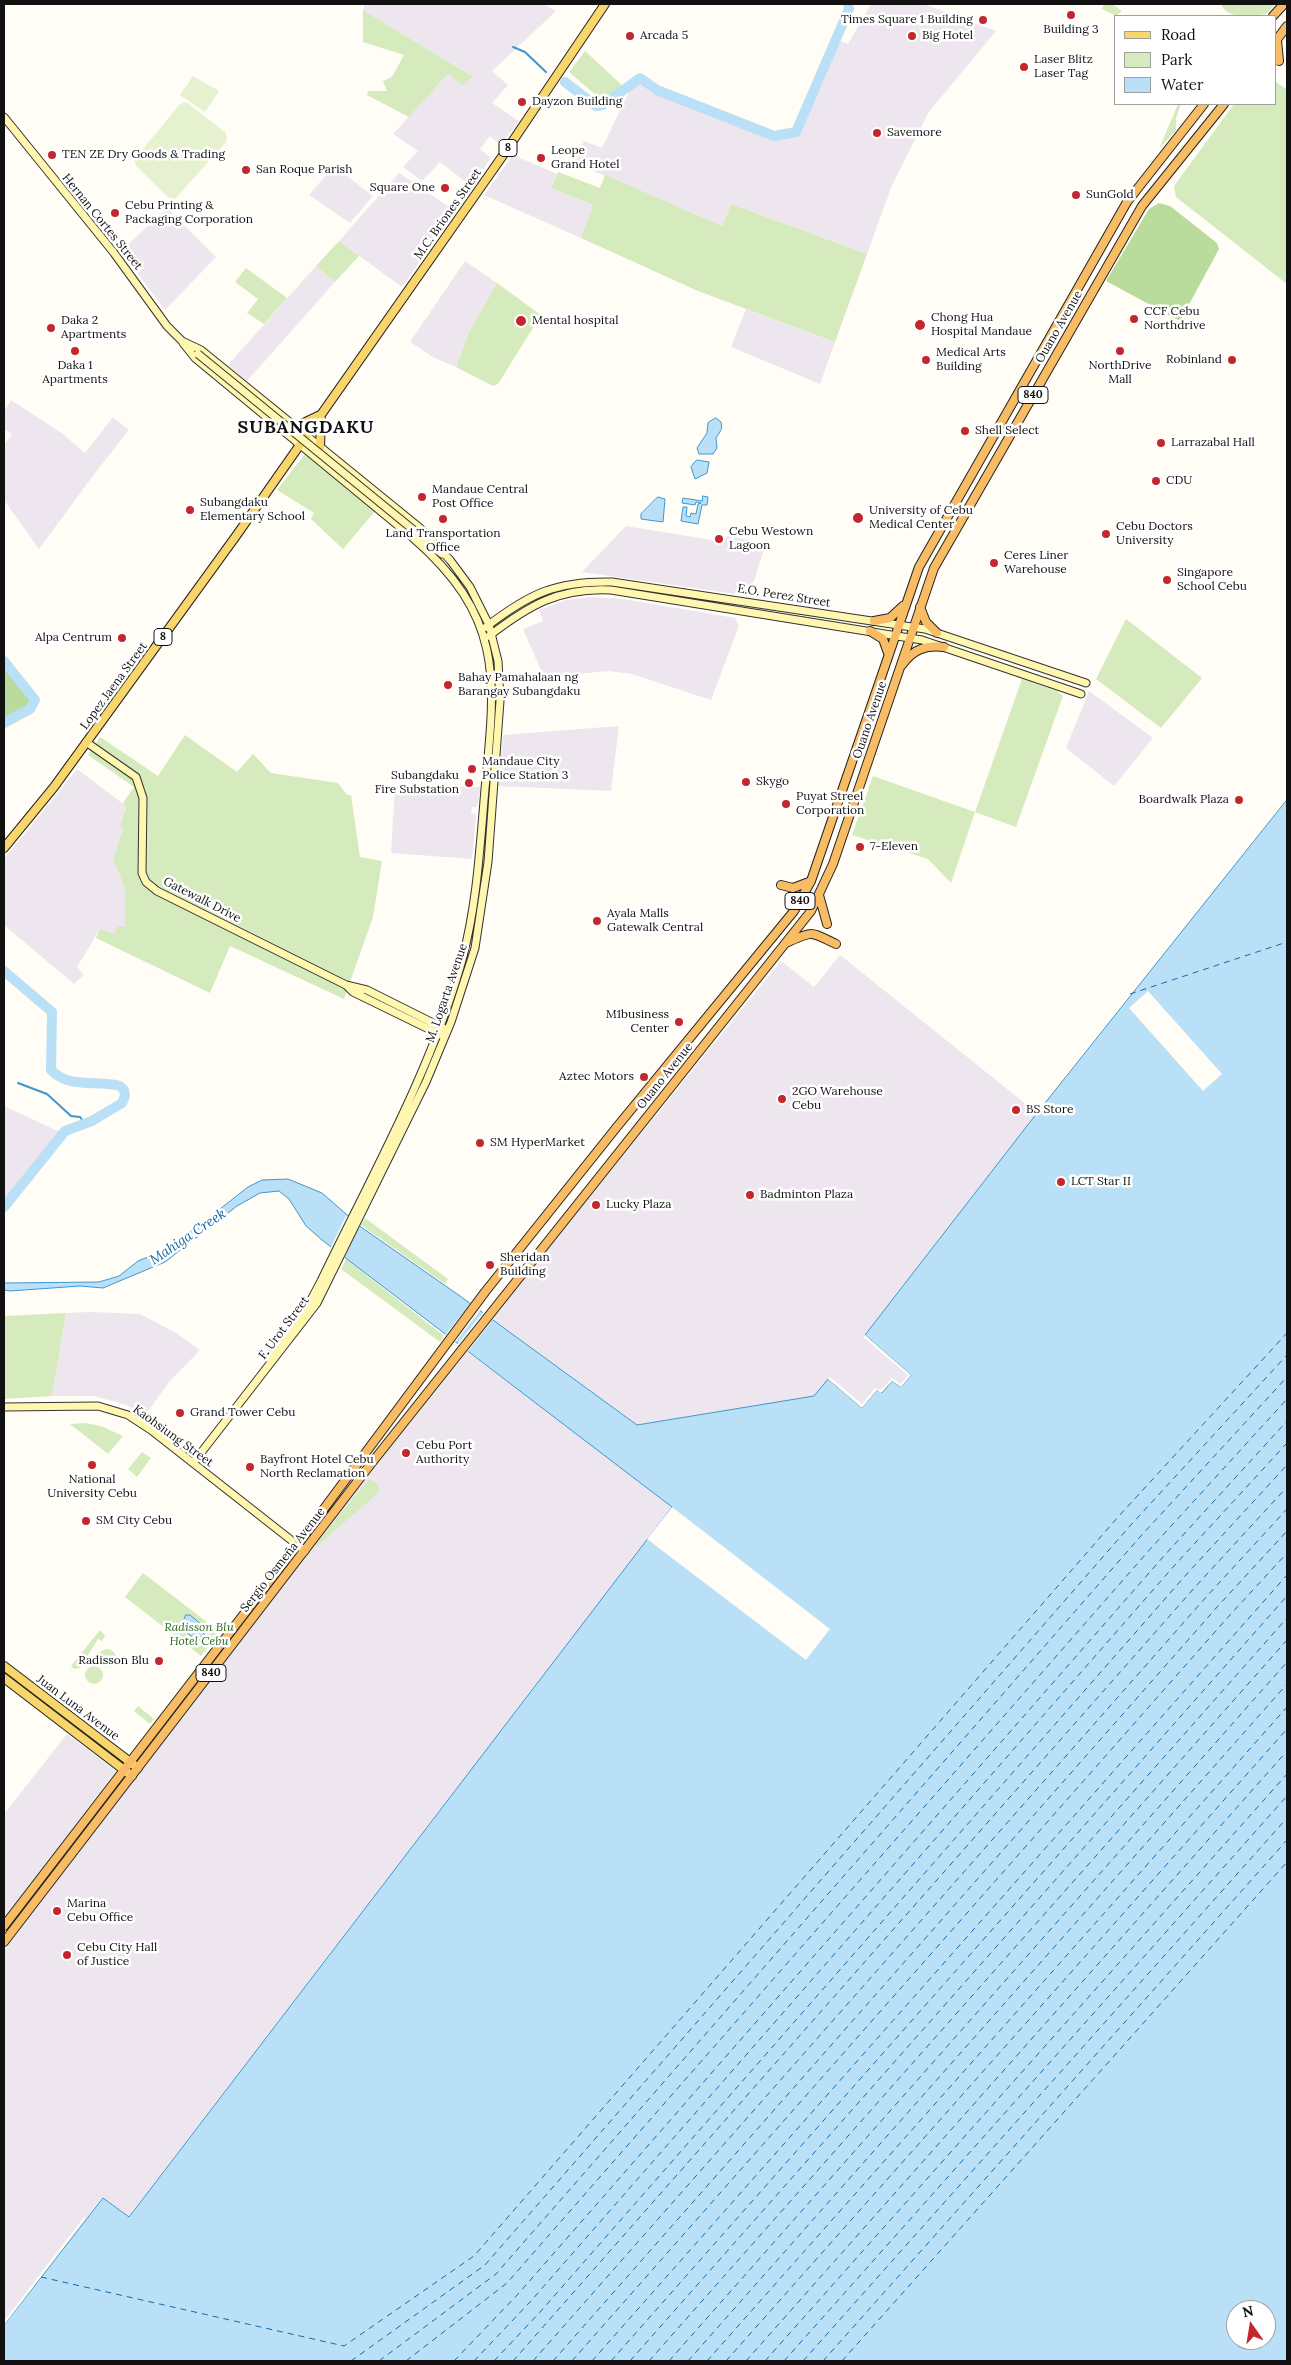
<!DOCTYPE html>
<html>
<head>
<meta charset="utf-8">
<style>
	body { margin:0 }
	#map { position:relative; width:1291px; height:2365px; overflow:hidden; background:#fffdf5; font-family:Lora,serif }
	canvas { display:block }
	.frame { position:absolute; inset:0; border:5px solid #111; pointer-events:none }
	.legend { position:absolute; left:1114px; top:15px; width:162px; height:90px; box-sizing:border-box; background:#fff; border:1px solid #a0a0a0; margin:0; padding:6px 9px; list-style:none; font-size:15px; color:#111 }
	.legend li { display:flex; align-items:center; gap:10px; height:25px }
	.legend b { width:25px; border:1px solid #a0a0a0 }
	.north { position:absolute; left:1226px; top:2300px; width:50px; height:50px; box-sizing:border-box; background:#fff; border:1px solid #a0a0a0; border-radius:50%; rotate:347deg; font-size:14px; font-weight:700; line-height:20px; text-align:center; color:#111 }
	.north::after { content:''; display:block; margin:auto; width:18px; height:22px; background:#c4262e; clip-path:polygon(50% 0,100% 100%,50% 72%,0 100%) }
</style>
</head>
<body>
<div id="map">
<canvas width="1291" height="2365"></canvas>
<div class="frame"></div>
<ul class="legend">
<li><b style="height:6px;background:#f9d66b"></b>Road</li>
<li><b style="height:14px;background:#d5ebbd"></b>Park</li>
<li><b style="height:14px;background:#b9e0f7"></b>Water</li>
</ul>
<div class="north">N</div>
</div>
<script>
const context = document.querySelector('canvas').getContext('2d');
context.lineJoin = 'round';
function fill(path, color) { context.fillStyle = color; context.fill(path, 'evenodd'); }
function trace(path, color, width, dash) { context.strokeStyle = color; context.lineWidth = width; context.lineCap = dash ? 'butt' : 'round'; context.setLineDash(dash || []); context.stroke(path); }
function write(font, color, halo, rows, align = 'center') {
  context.font = font + ' Lora,serif'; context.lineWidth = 5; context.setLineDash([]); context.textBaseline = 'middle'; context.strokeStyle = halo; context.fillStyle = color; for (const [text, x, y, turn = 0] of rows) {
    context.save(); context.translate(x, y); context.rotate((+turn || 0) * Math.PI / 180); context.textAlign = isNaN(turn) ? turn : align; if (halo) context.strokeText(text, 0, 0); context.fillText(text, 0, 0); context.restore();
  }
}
fill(new Path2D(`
	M 365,4 L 544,4 L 556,11 L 492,71 L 508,85 L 492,103 L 519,121 L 501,145 L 490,136 L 480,149 L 491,158 L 471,186 L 440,162 L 422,181 L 403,167 L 418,151 L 393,134 L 448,74 L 472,76 L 363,10 Z
	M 871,4 L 924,4 L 996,31 L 928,113 L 891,188 L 867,254 L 731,204 L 722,226 L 575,163 L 584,141 L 602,148 L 634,82 L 772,138 L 796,133 L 839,40 L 848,44 Z
	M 513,155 L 557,174 L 551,188 L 593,205 L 581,238 L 484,195 Z
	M 334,166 L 373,196 L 350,223 L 309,195 Z
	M 399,173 L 455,211 L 402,287 L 339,241 Z
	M 167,208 L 216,257 L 165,310 L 121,251 Z
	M 465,261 L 497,283 L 469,332 L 456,367 L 433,357 L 410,342 Z
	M 316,266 L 335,282 L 247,381 L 228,365 Z
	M 746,309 L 835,342 L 820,384 L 731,347 Z
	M 11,400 L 63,434 L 85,453 L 113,417 L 129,430 L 95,473 L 39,549 L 4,500 L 4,445 L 12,434 L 4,429 L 4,412 Z
	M 626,526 L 724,542 L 727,536 L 766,543 L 749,596 L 582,572 Z
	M 591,597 L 623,599 L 735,618 L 739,626 L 711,700 L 632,674 L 608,671 L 544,677 L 523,629 L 543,621 L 539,610 L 566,600 Z
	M 1089,691 L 1153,738 L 1114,786 L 1066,748 Z
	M 619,726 L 611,791 L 498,786 L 503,735 Z
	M 77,769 L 126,806 L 120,826 L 123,828 L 113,859 L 125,889 L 125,927 L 114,934 L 100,929 L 77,967 L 84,975 L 74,984 L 4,925 L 4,859 Z
	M 395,786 L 481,787 L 477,807 L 472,807 L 471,813 L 476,814 L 472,859 L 391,853 Z
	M 840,955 L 1037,1113 L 865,1335 L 911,1375 L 901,1387 L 881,1393 L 877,1390 L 862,1408 L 814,1396 L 637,1425 L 493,1320 L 524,1278 L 781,961 L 814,987 Z
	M 4,1106 L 60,1132 L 4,1203 Z
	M 90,1312 L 140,1314 L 176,1333 L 200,1350 L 170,1381 L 145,1415 L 126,1405 L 94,1396 L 52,1396 L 66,1313 Z
	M 467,1352 L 611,1459 L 672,1507 L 128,2217 L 102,2198 L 4,2325 L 4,1951 L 304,1556 Z
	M 67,1734 L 116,1771 L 4,1918 L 4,1814 Z`), '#eee6ef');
fill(new Path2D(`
	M 1104,4 L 1112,4 L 1122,11 L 1116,16 L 1102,9 Z
	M 1221,4 L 1275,4 L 1266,14 C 1251,16 1227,20 1221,4 Z
	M 363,10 L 472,76 L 472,77 L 463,85 L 448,74 L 409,117 L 367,95 L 368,91 L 387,91 L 383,81 L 392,77 L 404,55 L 363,42 Z
	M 585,51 L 624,87 L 604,102 L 569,72 Z
	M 1275,81 L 1287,90 L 1287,284 L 1176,197 L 1174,186 L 1234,104 L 1275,104 Z
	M 1178,104 L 1181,104 L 1176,118 L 1176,130 L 1159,149 Z
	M 558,172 L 600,188 L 605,175 L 722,226 L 731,204 L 867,254 L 835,342 L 698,291 L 581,238 L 593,205 L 551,188 Z
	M 339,241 L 359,256 L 335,282 L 316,266 Z
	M 246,268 L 287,298 L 264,324 L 247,313 L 258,299 L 235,282 Z
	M 497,283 L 541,315 L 498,384 L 493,386 L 456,367 L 469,332 Z
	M 305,454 L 376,510 L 343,549 L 311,519 L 314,513 L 277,490 Z
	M 1126,619 L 1202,678 L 1161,728 L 1096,679 Z
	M 1022,679 L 1057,691 L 1063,696 L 1016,827 L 975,812 L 951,883 L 928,859 L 852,835 L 873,776 L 975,812 Z
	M 185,735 L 237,772 L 253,754 L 271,773 L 338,783 L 347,795 L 351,795 L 360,857 L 382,861 L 373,917 L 344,999 L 230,946 L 210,993 L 96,938 L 100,929 L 114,934 L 118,926 L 125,927 L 125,889 L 113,859 L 123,828 L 120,826 L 126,807 L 123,803 L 134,787 L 88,755 L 100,737 L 158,776 Z
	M 365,1218 L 448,1279 L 445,1284 L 361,1225 Z
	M 346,1259 L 444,1336 L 440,1342 L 341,1269 Z
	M 66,1313 L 52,1396 L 4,1399 L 4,1316 Z
	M 85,1423 L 101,1426 L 123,1436 L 108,1454 L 70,1424 Z
	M 142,1452 L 151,1458 L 137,1477 L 128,1469 Z
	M 369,1479 L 377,1484 L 379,1489 L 376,1495 L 317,1546 L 315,1545 Z
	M 143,1573 L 220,1632 L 201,1656 L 125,1597 Z
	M 100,1630 L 105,1636 L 102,1641 L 98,1639 L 80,1668 L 74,1669 L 71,1666 Z
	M98 1658a9 9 0 1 1 18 0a9 9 0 1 1-18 0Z
	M85 1675a9 9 0 1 1 18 0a9 9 0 1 1-18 0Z
	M 138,1706 L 154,1719 L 150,1724 L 134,1711 Z`), '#d5ebbd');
fill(new Path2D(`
	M 1159,203 L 1170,206 L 1217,243 L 1219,249 L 1180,321 L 1106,281 L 1149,209 Z
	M 4,665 C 11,673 39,697 29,707 C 23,713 11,716 4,720 Z`), '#b9dc9c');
fill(new Path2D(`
	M 193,76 L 219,91 L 205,112 L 180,95 Z
	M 184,102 L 189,104 L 225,132 L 227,137 L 226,142 L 175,199 L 169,198 L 137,167 L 134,160 L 180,104 Z`), '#e6f2cf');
const water = new Path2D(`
	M 716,418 L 721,422 C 723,430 720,431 716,438 L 717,448 L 713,454 L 699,454 L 697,448 L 707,433 L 708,423 Z
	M 697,460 L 709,462 L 707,473 L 695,479 L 691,467 Z
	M 703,496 L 708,497 L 707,505 L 702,505 L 698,524 L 681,521 L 683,507 L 687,507 L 686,516 L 690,517 L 691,513 L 696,514 L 698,504 L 701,503 L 696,502 L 695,505 L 682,503 L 683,498 L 702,501 Z
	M 658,497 L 665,499 L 663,522 L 641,519 L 641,514 Z
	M 1287,800 L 1287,2361 L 4,2361 L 4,2325 L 103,2198 L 129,2217 L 672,1507 L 322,1240 L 306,1226 L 289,1199 L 279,1191 L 260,1193 L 237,1206 L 165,1262 L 103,1288 L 80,1286 L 10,1291 L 4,1290 L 4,1283 L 99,1282 L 119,1276 L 138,1261 L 158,1253 L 197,1227 L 248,1187 L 262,1180 L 288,1179 L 322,1193 L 361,1227 L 460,1296 L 637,1425 L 814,1396 L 828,1379 L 862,1408 L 877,1390 L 882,1393 L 892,1381 L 901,1387 L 911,1375 L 865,1335 L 1037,1113 ZM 1236,2310 L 1266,2310 L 1266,2340 L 1236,2340 Z
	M 186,1615 L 190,1615 L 203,1626 L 201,1631 L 206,1636 L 203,1640 L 195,1639 L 181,1628 Z`);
fill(water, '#b9e0f7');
trace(water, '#3f96cf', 1);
fill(new Path2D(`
	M 1148,991 L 1222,1074 L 1203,1091 L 1129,1008 Z
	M 346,1216 L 361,1224 L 344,1259 L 330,1249 Z
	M 472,1301 L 482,1308 L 453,1345 L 444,1337 Z
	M 484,1311 L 494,1318 L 466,1354 L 456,1346 Z
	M 865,1335 L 911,1375 L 901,1387 L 892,1381 L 881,1393 L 877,1390 L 862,1408 L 828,1379 L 830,1377 L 862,1404 L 875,1388 L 881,1390 L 892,1378 L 901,1384 L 908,1375 L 863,1337 Z
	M 672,1507 L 830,1629 L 806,1660 L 647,1539 Z
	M 84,2217 L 86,2218 L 4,2325 L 4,2321 Z`), '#fffdf5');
trace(new Path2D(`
	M 513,47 L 525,52 L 546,72
	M 18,1083 L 47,1094 L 71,1116 L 80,1117 L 85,1124`), '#3f96cf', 2);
trace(new Path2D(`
	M 565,82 L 596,106 L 603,105 L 640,78 L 657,90 L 774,136 L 796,132 L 849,9 L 848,4
	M 4,661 L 35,700 L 30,709 L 4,723
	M 4,971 L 52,1012 L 51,1070 C 69,1089 97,1080 120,1086 L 124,1090 L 125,1096 L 122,1103 L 92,1121 L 65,1131 L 4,1207`), '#b9e0f7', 10);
trace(new Path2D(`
	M 1130,994 L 1287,942
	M 41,2277 L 344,2346 L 474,2256 L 1118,1517 L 1287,1333
	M 351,2361 L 485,2265 L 1129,1527 L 1287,1355
	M 379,2361 L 496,2274 L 1140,1537 L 1287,1377
	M 406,2361 L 507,2283 L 1152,1547 L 1287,1399
	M 454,2361 L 519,2293 L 1163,1557 L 1287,1421
	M 474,2361 L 530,2302 L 1174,1566 L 1287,1443
	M 494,2361 L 541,2311 L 1185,1576 L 1287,1465
	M 513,2361 L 1196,1586 L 1287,1487
	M 533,2361 L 1207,1596 L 1287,1509
	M 553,2361 L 1218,1606 L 1287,1531
	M 572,2361 L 1229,1616 L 1287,1553
	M 592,2361 L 1287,1575
	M 611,2361 L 1287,1596
	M 630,2361 L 1287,1618
	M 649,2361 L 1287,1640
	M 669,2361 L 1287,1662
	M 688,2361 L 1287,1684
	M 707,2361 L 1287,1707
	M 726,2361 L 1287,1729
	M 746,2361 L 1287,1751
	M 765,2361 L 1287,1774
	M 784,2361 L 1287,1796
	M 803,2361 L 1287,1818
	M 823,2361 L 1287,1840
	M 842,2361 L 1287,1862`), '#1768a6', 1, [6, 5]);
const secondary = new Path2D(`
	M 4,117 L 114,253 L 167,326 L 184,343
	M 182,341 L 201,350 L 420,528 L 450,560 L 470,587 L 489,625 L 498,661 L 500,701 L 488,862 L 475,948 L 451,1022 L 426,1082 L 317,1303 L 193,1463
	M 183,343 L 195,358 L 412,537 C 504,617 496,677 485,789 C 480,846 477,905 462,960 C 431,1071 371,1177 321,1281 L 312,1298 L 269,1359
	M 416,532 L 442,554
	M 486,627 C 530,593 556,581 612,582 L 925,629 L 1086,683
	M 489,636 C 528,606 559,587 611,590 L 922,640 L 1081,694
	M 86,742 L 136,777 L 143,798 L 142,873 L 146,882 L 157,891 L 346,985 L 367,990 L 443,1028
	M 346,985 L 353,992 L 441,1035
	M 4,1407 L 98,1406 L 128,1415 L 151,1430 L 305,1551`);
const primary = new Path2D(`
	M 295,427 L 320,415
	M 320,447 L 321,419
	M 4,848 L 54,787 L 236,536 L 506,151 L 605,4
	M 4,1666 L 138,1768
	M 4,1678 L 132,1776`);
const trunk = new Path2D(`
	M 1273,16 L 1284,4
	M 1277,40 L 1279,61
	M 1275,42 L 1287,26
	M 920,607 L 926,622 L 937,633
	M 874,621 L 890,618 L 903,606
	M 870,631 L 883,639 L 888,653
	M 902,665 C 913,649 926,645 944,647
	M 781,885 L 793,888 L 809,882
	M 819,895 L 827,924
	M 786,943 C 814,930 810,932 836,944
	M 4,1926 L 297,1545 L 485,1292 L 616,1128 L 794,911 L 811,881 L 919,567 L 1127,202 L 1204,104
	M 4,1942 L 370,1465 L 811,911 L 833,864 L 934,568 L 1142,206 L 1224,104`);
trace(secondary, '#333', 9);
trace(primary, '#222', 10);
trace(trunk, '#222', 10);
trace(secondary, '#fff6b0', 7);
trace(primary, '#f9d66b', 8);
trace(trunk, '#f7bc64', 8);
const secondaryBridge = new Path2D(`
	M 198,354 L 416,532`);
trace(secondaryBridge, '#333', 9, []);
trace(secondaryBridge, '#fff6b0', 7);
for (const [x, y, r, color] of [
	[1071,15,5,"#c4262e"],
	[983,20,5,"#c4262e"],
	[630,36,5,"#c4262e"],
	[912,36,5,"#c4262e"],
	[1024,67,5,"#c4262e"],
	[522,102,5,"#c4262e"],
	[877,133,5,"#c4262e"],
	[52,155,5,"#c4262e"],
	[541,158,5,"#c4262e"],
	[246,170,5,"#c4262e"],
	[445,188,5,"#c4262e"],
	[1076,195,5,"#c4262e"],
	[115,213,5,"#c4262e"],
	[1134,319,5,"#c4262e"],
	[521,321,6,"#c4262e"],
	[920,325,6,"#c4262e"],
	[51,328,5,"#c4262e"],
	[75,351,5,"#c4262e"],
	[1120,351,5,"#c4262e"],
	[926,360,5,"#c4262e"],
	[1232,360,5,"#c4262e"],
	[965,431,5,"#c4262e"],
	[1161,443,5,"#c4262e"],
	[1156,481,5,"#c4262e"],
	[422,497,5,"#c4262e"],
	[190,510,5,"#c4262e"],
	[858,518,6,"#c4262e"],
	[443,519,5,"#c4262e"],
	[1106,534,5,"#c4262e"],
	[719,539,5,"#c4262e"],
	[994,563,5,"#c4262e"],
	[1167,580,5,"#c4262e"],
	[122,638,5,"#c4262e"],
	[448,685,5,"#c4262e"],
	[472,769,5,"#c4262e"],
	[746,782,5,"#c4262e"],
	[469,783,5,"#c4262e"],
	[1239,800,5,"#c4262e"],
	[786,804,5,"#c4262e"],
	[860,847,5,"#c4262e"],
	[597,921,5,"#c4262e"],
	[679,1022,5,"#c4262e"],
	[644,1077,5,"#c4262e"],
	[782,1099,5,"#c4262e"],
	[1016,1110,5,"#c4262e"],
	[480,1143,5,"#c4262e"],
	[1061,1182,5,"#c4262e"],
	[750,1195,5,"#c4262e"],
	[596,1205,5,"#c4262e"],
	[490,1265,5,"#c4262e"],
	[180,1413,5,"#c4262e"],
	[406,1453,5,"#c4262e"],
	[92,1465,5,"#c4262e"],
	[250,1467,5,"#c4262e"],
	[86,1521,5,"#c4262e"],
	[159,1661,5,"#c4262e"],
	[57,1911,5,"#c4262e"],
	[67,1955,5,"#c4262e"]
]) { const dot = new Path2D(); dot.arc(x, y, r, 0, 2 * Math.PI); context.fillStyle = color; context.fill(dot); trace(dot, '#fff', 2); }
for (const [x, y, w] of [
	[508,148,18],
	[1033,395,30],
	[163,637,18],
	[800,901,30],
	[211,1673,30]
]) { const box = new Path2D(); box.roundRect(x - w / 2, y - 8.5, w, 17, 4); context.fillStyle = '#fff'; context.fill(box); trace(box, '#111', 1); }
write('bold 11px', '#111', null, [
	["8",508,148],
	["840",1033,395],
	["8",163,637],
	["840",800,901],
	["840",211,1673]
]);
write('12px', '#111', '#fff', [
	["Times Square 1 Building",973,20,"right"],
	["Building 3",1071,30,"center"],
	["Arcada 5",640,36],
	["Big Hotel",922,36],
	["Laser Blitz",1034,60],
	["Laser Tag",1034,74],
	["Dayzon Building",532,102],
	["Savemore",887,133],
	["Leope",551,151],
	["Grand Hotel",551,165],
	["TEN ZE Dry Goods & Trading",62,155],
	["San Roque Parish",256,170],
	["Square One",435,188,"right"],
	["SunGold",1086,195],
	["Cebu Printing &",125,206],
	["Packaging Corporation",125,220],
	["CCF Cebu",1144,312],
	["Northdrive",1144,326],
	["Chong Hua",931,318],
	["Hospital Mandaue",931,332],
	["Daka 2",61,321],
	["Apartments",61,335],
	["Mental hospital",532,321],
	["Medical Arts",936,353],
	["Building",936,367],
	["Robinland",1222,360,"right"],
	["Daka 1",75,366,"center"],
	["Apartments",75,380,"center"],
	["NorthDrive",1120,366,"center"],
	["Mall",1120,380,"center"],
	["Shell Select",975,431],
	["Larrazabal Hall",1171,443],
	["CDU",1166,481],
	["Mandaue Central",432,490],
	["Post Office",432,504],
	["Subangdaku",200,503],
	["Elementary School",200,517],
	["University of Cebu",869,511],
	["Medical Center",869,525],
	["Cebu Doctors",1116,527],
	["University",1116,541],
	["Cebu Westown",729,532],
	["Lagoon",729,546],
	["Land Transportation",443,534,"center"],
	["Office",443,548,"center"],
	["Ceres Liner",1004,556],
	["Warehouse",1004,570],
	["Singapore",1177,573],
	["School Cebu",1177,587],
	["Alpa Centrum",112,638,"right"],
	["Bahay Pamahalaan ng",458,678],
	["Barangay Subangdaku",458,692],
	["Mandaue City",482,762],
	["Police Station 3",482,776],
	["Subangdaku",459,776,"right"],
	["Fire Substation",459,790,"right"],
	["Skygo",756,782],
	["Puyat Streel",796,797],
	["Corporation",796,811],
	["Boardwalk Plaza",1229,800,"right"],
	["7-Eleven",870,847],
	["Ayala Malls",607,914],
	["Gatewalk Central",607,928],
	["M1business",669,1015,"right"],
	["Center",669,1029,"right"],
	["Aztec Motors",634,1077,"right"],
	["2GO Warehouse",792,1092],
	["Cebu",792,1106],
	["BS Store",1026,1110],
	["SM HyperMarket",490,1143],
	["LCT Star II",1071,1182],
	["Badminton Plaza",760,1195],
	["Lucky Plaza",606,1205],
	["Sheridan",500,1258],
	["Building",500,1272],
	["Grand Tower Cebu",190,1413],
	["Cebu Port",416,1446],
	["Authority",416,1460],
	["Bayfront Hotel Cebu",260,1460],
	["North Reclamation",260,1474],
	["National",92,1480,"center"],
	["University Cebu",92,1494,"center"],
	["SM City Cebu",96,1521],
	["Radisson Blu",149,1661,"right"],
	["Marina",67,1904],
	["Cebu Office",67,1918],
	["Cebu City Hall",77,1948],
	["of Justice",77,1962]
], 'left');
write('12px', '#111', '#fff', [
	["M.C. Briones Street",448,214,-55],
	["Hernan Cortes Street",102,222,51],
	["Ouano Avenue",1059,327,-60],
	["E.O. Perez Street",784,596,9],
	["Lopez Jaena Street",114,686,-54],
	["Ouano Avenue",870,720,-71],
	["Gatewalk Drive",202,900,27],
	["M. Logarta Avenue",447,993,-71],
	["Ouano Avenue",665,1076,-51],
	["F. Urot Street",284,1328,-53],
	["Kaohsiung Street",173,1436,36],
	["Sergio Osmeña Avenue",283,1560,-52],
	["Juan Luna Avenue",78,1708,37]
]);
write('italic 12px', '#2f6b1f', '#fff', [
	["Radisson Blu",199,1628],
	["Hotel Cebu",199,1642]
]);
write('italic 14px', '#1768a6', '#fff', [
	["Mahiga Creek",188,1237,-34]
]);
context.letterSpacing = '1px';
write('bold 18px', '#111', '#fff', [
	["SUBANGDAKU",306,428]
]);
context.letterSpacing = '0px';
</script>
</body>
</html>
